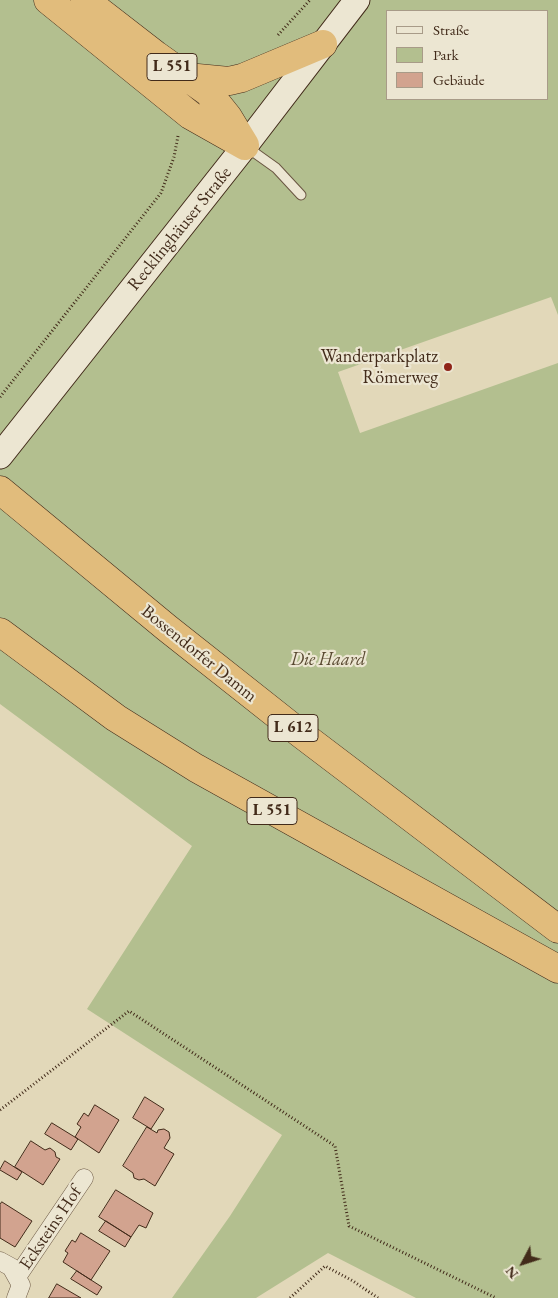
<!DOCTYPE html>
<html>
<head>
<meta charset="utf-8">
<style>
	body { margin:0 }
	#map { position:relative; width:558px; height:1298px; overflow:hidden; background:#e2d8b9; font-family:"EB Garamond",serif }
	canvas { display:block }
	.legend { position:absolute; left:386px; top:10px; width:162px; height:90px; box-sizing:border-box; background:#ece6d2; border:1px solid #a89b88; margin:0; padding:6px 9px; list-style:none; font-size:15px; color:#422b1a }
	.legend li { display:flex; align-items:center; gap:10px; height:25px }
	.legend b { width:25px; border:1px solid #a89b88 }
	.north { position:absolute; left:498px; top:1238px; width:50px; height:50px; -webkit-text-stroke:4px #ece6d2; paint-order:stroke; rotate:230deg; font-size:14px; font-weight:700; line-height:20px; text-align:center; color:#422b1a }
	.north::after { content:''; display:block; margin:auto; width:18px; height:22px; background:#422b1a; clip-path:polygon(50% 0,100% 100%,50% 72%,0 100%) }
</style>
</head>
<body>
<div id="map">
<canvas width="558" height="1298"></canvas>
<ul class="legend">
<li><b style="height:6px;background:#ece6d2"></b>Straße</li>
<li><b style="height:14px;background:#b3bf8f"></b>Park</li>
<li><b style="height:14px;background:#d2a38f"></b>Gebäude</li>
</ul>
<div class="north">N</div>
</div>
<script>
const context = document.querySelector('canvas').getContext('2d');
context.lineJoin = 'round';
function fill(path, color) { context.fillStyle = color; context.fill(path, 'evenodd'); }
function trace(path, color, width, dash) { context.strokeStyle = color; context.lineWidth = width; context.lineCap = dash ? 'butt' : 'round'; context.setLineDash(dash || []); context.stroke(path); }
function write(font, color, halo, rows, align = 'center') {
  context.font = font + ' "EB Garamond",serif'; context.lineWidth = 4.5; context.setLineDash([]); context.textBaseline = 'middle'; context.strokeStyle = halo; context.fillStyle = color; for (const [text, x, y, turn = 0] of rows) {
    context.save(); context.translate(x, y); context.rotate((+turn || 0) * Math.PI / 180); context.textAlign = isNaN(turn) ? turn : align; if (halo) context.strokeText(text, 0, 0); context.fillText(text, 0, 0); context.restore();
  }
}
fill(new Path2D(`
	M 0,0 L 558,0 L 558,315 L 551,297 L 338,372 L 360,433 L 558,363 L 558,1298 L 416,1298 L 328,1253 L 256,1298 L 172,1298 L 230,1216 L 282,1135 L 87,1009 L 192,846 L 0,704 ZM 387,11 L 547,11 L 547,99 L 387,99 Z`), '#b3bf8f');
const building = new Path2D(`
	M 145,1097 L 164,1109 L 151,1129 L 133,1118 Z
	M 95,1105 L 119,1120 L 99,1153 L 75,1137 L 81,1127 L 77,1124 L 84,1113 L 88,1116 Z
	M 52,1123 L 78,1139 L 71,1150 L 45,1134 Z
	M 147,1127 L 157,1133 L 158,1130 L 164,1129 L 169,1132 L 170,1138 L 164,1148 L 174,1154 L 155,1186 L 144,1179 L 139,1180 L 134,1178 L 133,1173 L 123,1166 Z
	M 31,1141 L 45,1150 L 50,1148 L 55,1152 L 56,1157 L 60,1159 L 43,1185 L 15,1167 Z
	M 5,1161 L 22,1172 L 17,1180 L 0,1170 Z
	M 116,1190 L 153,1213 L 146,1228 L 139,1225 L 131,1237 L 99,1217 Z
	M 2,1202 L 32,1221 L 15,1247 L 0,1238 L 0,1205 Z
	M 106,1221 L 131,1237 L 125,1247 L 99,1231 Z
	M 81,1233 L 110,1251 L 91,1280 L 63,1262 L 68,1253 L 65,1251 L 72,1240 L 75,1242 Z
	M 77,1271 L 102,1287 L 97,1295 L 71,1279 Z
	M 57,1284 L 81,1298 L 49,1298 Z`);
fill(building, '#d2a38f');
trace(building, '#422b1a', 1);
const service = new Path2D(`
	M 248,148 L 276,168 L 301,195`);
const minor = new Path2D(`
	M 0,1261 L 11,1267 L 21,1285 L 16,1298
	M 17,1277 L 84,1178`);
const secondary = new Path2D(`
	M 0,456 L 245,146 L 357,0`);
const trunk = new Path2D(`
	M 48,0 L 190,115 L 245,146
	M 85,0 L 156,55 L 208,92 L 228,117 L 245,145
	M 187,77 L 229,81 L 242,78 L 323,44
	M 0,490 L 167,628 L 301,734 L 558,929
	M 0,632 L 116,718 L 196,768 L 558,969`);
trace(service, '#6a5642', 11);
trace(minor, '#6a5642', 19);
trace(secondary, '#422b1a', 27);
trace(trunk, '#422b1a', 29);
trace(new Path2D(`
	M 278,35 L 310,0
	M 0,397 L 161,193 L 174,157 L 178,136
	M 0,1110 L 129,1011 L 335,1146 L 349,1226 L 496,1298
	M 290,1298 L 325,1266 L 353,1281 L 378,1298`), '#422b1a', 3, [1, 2.5]);
trace(service, '#ece6d2', 9);
trace(minor, '#ece6d2', 18);
trace(secondary, '#ece6d2', 25);
trace(trunk, '#e1bc7c', 28);
for (const [x, y, r, color] of [
	[448,367,5,"#8f2418"]
]) { const dot = new Path2D(); dot.arc(x, y, r, 0, 2 * Math.PI); context.fillStyle = color; context.fill(dot); trace(dot, '#ece6d2', 2); }
for (const [x, y, w] of [
	[172,67,50],
	[293,728,50],
	[272,811,50]
]) { const box = new Path2D(); box.roundRect(x - w / 2, y - 13.5, w, 27, 4); context.fillStyle = '#ece6d2'; context.fill(box); trace(box, '#422b1a', 1); }
write('bold 16px', '#422b1a', null, [
	["L 551",172,67],
	["L 612",293,728],
	["L 551",272,811]
]);
write('18px', '#422b1a', '#ece6d2', [
	["Recklinghäuser Straße",180,229,-51],
	["Bossendorfer Damm",199,654,39],
	["Ecksteins Hof",51,1228,-56]
]);
write('18px', '#422b1a', '#ece6d2', [
	["Wanderparkplatz",438,357],
	["Römerweg",438,378]
], 'right');
write('italic 18px', '#594931', '#ece6d2', [
	["Die Haard",328,660]
]);
</script>
</body>
</html>
